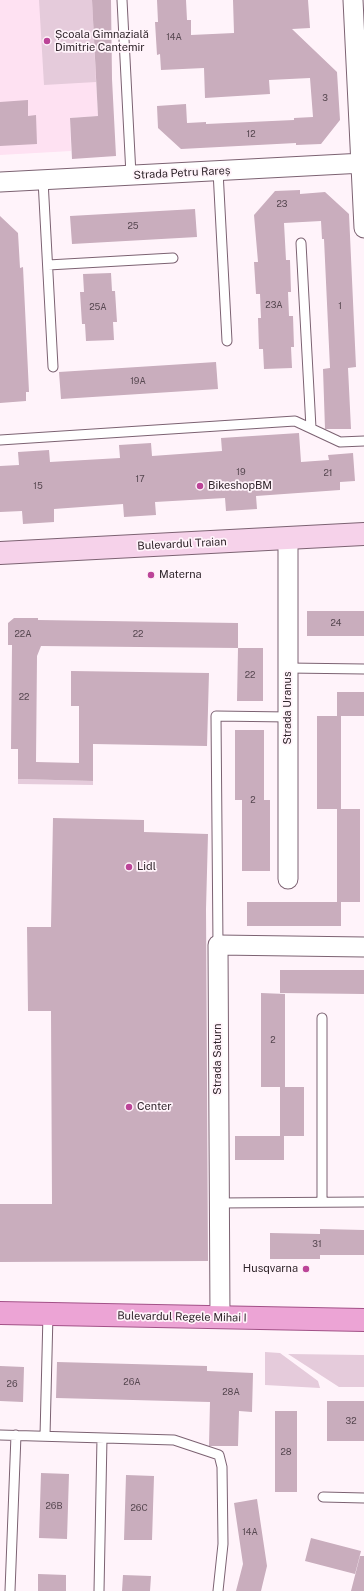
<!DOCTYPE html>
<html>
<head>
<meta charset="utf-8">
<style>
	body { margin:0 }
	canvas { display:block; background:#fff3fa }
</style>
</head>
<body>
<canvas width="364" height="1591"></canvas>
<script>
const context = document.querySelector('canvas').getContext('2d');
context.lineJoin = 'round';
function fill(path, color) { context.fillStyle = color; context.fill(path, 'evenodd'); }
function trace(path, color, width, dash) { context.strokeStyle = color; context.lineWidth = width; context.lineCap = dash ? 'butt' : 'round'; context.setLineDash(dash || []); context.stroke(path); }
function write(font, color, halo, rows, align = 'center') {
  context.font = font + ' "Public Sans",sans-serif'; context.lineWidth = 3.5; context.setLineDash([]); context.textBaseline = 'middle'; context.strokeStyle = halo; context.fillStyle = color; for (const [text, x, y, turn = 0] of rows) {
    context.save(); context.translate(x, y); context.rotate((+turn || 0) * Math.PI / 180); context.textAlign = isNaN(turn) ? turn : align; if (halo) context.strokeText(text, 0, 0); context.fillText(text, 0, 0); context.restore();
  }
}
fill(new Path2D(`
	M 0,0 L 92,0 L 98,116 L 70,118 L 71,151 L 0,155 Z`), '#fee1f2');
fill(new Path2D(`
	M 39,0 L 92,0 L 96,82 L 44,85 Z
	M 18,779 L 93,781 L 93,785 L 18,784 Z
	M 265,1352 L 280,1353 L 318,1381 L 320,1388 L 265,1385 Z
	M 288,1354 L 364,1355 L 364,1387 L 339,1387 Z`), '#e5cbdb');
fill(new Path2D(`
	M 92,0 L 111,0 L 112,79 L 116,156 L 72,159 L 70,118 L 98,116 Z
	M 157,0 L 186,0 L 187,20 L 191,20 L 191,35 L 234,33 L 233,0 L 308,0 L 310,28 L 292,29 L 337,72 L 340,120 L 321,144 L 296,145 L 296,143 L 181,149 L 158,128 L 157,106 L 186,104 L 187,123 L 206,122 L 206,124 L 294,120 L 294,118 L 313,117 L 310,78 L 269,80 L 270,94 L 205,98 L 204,68 L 161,70 L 160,54 L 157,55 L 155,22 L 158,22 Z
	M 28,100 L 28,116 L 36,115 L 37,144 L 0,146 L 0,102 Z
	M 300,190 L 300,194 L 325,192 L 349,214 L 356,367 L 348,368 L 351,429 L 325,429 L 323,369 L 330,368 L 324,239 L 322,239 L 321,221 L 284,223 L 286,260 L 290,260 L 291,292 L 288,292 L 289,316 L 293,316 L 294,347 L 291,347 L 292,368 L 264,369 L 263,349 L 259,349 L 258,318 L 261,318 L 260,294 L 256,294 L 254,262 L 258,262 L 254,215 L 275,191 Z
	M 195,209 L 197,237 L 72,244 L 70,216 Z
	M 0,216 L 18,233 L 20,268 L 23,267 L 29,392 L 26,392 L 26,401 L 0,403 Z
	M 111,273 L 112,291 L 115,291 L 117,322 L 113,322 L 114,340 L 86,341 L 85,324 L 82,324 L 80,292 L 84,292 L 83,274 Z
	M 216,362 L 218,389 L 61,399 L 59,372 Z
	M 299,433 L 301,462 L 329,460 L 328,455 L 353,453 L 355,481 L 340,482 L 340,490 L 256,496 L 257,509 L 226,511 L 225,498 L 155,502 L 156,515 L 124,517 L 123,504 L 54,509 L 54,522 L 23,524 L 22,511 L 0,512 L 0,466 L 19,465 L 18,452 L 49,450 L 50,462 L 120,458 L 119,445 L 151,443 L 152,456 L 222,451 L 221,438 Z
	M 307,611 L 364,611 L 364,636 L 307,636 Z
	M 14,618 L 38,618 L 38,620 L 238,623 L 238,648 L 41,646 L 37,656 L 36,762 L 79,763 L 79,706 L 71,706 L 71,671 L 209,673 L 207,746 L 93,744 L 93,781 L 18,779 L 18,749 L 11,749 L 12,645 L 8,645 L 8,623 Z
	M 238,648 L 263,648 L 263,701 L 237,701 Z
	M 337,692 L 364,692 L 364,716 L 337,716 Z
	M 317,716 L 341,716 L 341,809 L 317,809 Z
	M 235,730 L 264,730 L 264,800 L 270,800 L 270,871 L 242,871 L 242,800 L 235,800 Z
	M 337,809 L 360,809 L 360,902 L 337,902 Z
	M 53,818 L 144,820 L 144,832 L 208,834 L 206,909 L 208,1261 L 0,1262 L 0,1204 L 52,1204 L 51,1011 L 28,1011 L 27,927 L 51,927 Z
	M 247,902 L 341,902 L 341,926 L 247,926 Z
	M 280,970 L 364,970 L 364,994 L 280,993 Z
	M 261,993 L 285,994 L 285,1087 L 261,1087 Z
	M 280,1087 L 304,1087 L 304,1136 L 280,1136 Z
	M 235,1136 L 284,1136 L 284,1160 L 235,1160 Z
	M 320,1229 L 364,1230 L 364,1255 L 320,1255 L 320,1259 L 270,1259 L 270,1233 L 320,1234 Z
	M 57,1362 L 207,1366 L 207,1371 L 253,1373 L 252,1412 L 239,1411 L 238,1446 L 209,1446 L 210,1402 L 56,1398 Z
	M 0,1366 L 24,1367 L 23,1402 L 0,1401 Z
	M 327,1401 L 364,1401 L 364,1441 L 327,1441 Z
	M 275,1411 L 297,1411 L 297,1492 L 275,1492 Z
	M 41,1473 L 69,1474 L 67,1539 L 39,1538 Z
	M 126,1475 L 154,1476 L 152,1540 L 124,1540 Z
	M 257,1499 L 267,1566 L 261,1591 L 236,1591 L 243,1564 L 234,1503 Z
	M 311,1538 L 361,1551 L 355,1574 L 305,1561 Z
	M 360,1556 L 364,1556 L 364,1591 L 351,1591 Z
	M 38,1574 L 66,1575 L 66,1591 L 38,1591 Z
	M 123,1575 L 151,1576 L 150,1591 L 122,1591 Z`), '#c9adbd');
const lane = new Path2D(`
	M 122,0 L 131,175
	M 218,171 L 227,341
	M 43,180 L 53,367
	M 301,243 L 311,428
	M 48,265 L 173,258
	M 0,440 L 295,421 L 340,442 L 364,441
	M 288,668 L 364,669
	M 218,945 L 216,716 L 288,717
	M 322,1202 L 322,1018
	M 219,1203 L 364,1202
	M 0,1435 L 174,1440 L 219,1455 L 222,1467 L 223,1544 L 218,1591
	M 45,1436 L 48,1314
	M 323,1497 L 364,1498
	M 10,1591 L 16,1435
	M 99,1591 L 102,1438`);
const street = new Path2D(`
	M 353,0 L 364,228
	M 0,182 L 364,163
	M 288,879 L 288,538
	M 220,1318 L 218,945 L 364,947`);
const secondary = new Path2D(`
	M 0,553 L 364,534`);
const primary = new Path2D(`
	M 0,1313 L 364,1320`);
trace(lane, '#7c6272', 11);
trace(street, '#7c6272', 21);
trace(secondary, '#7c6272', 24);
trace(primary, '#a25187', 24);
trace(lane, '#fff', 9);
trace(street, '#fff', 19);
trace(secondary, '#f6d2ea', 22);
trace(primary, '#eca4d5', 22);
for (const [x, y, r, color] of [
	[47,41,4,"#bc4498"],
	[200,486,4,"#bc4498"],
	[151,575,4,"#bc4498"],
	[129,867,4,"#bc4498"],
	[129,1107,4,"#bc4498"],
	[306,1269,4,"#bc4498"]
]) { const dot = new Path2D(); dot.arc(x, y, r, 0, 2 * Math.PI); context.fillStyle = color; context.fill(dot); trace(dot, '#fff3fa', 1.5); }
write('9px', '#564750', null, [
	["14A",174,37],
	["3",325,98],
	["12",251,134],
	["23",282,204],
	["25",133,226],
	["23A",274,305],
	["1",340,306],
	["25A",98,307],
	["19A",138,381],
	["19",241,472],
	["21",328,473],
	["17",140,479],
	["15",38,486],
	["24",336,623],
	["22A",23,634],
	["22",138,634],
	["22",250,675],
	["22",24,697],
	["2",253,800],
	["2",273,1040],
	["31",317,1244],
	["26A",132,1382],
	["26",12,1384],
	["28A",231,1392],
	["32",351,1421],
	["28",286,1452],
	["26B",54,1506],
	["26C",139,1508],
	["14A",250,1532]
]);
write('11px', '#30252b', '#fff3fa', [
	["Școala Gimnazială",55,35],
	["Dimitrie Cantemir",55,48],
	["BikeshopBM",208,486],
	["Materna",159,575],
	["Lidl",137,867],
	["Center",137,1107],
	["Husqvarna",298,1269,"right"]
], 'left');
write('11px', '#30252b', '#fff3fa', [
	["Strada Petru Rareș",182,173,-3],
	["Bulevardul Traian",182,544,-3],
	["Strada Uranus",288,708,-90],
	["Strada Saturn",218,1059,-90],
	["Bulevardul Regele Mihai I",182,1317,1]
]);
</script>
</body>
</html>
